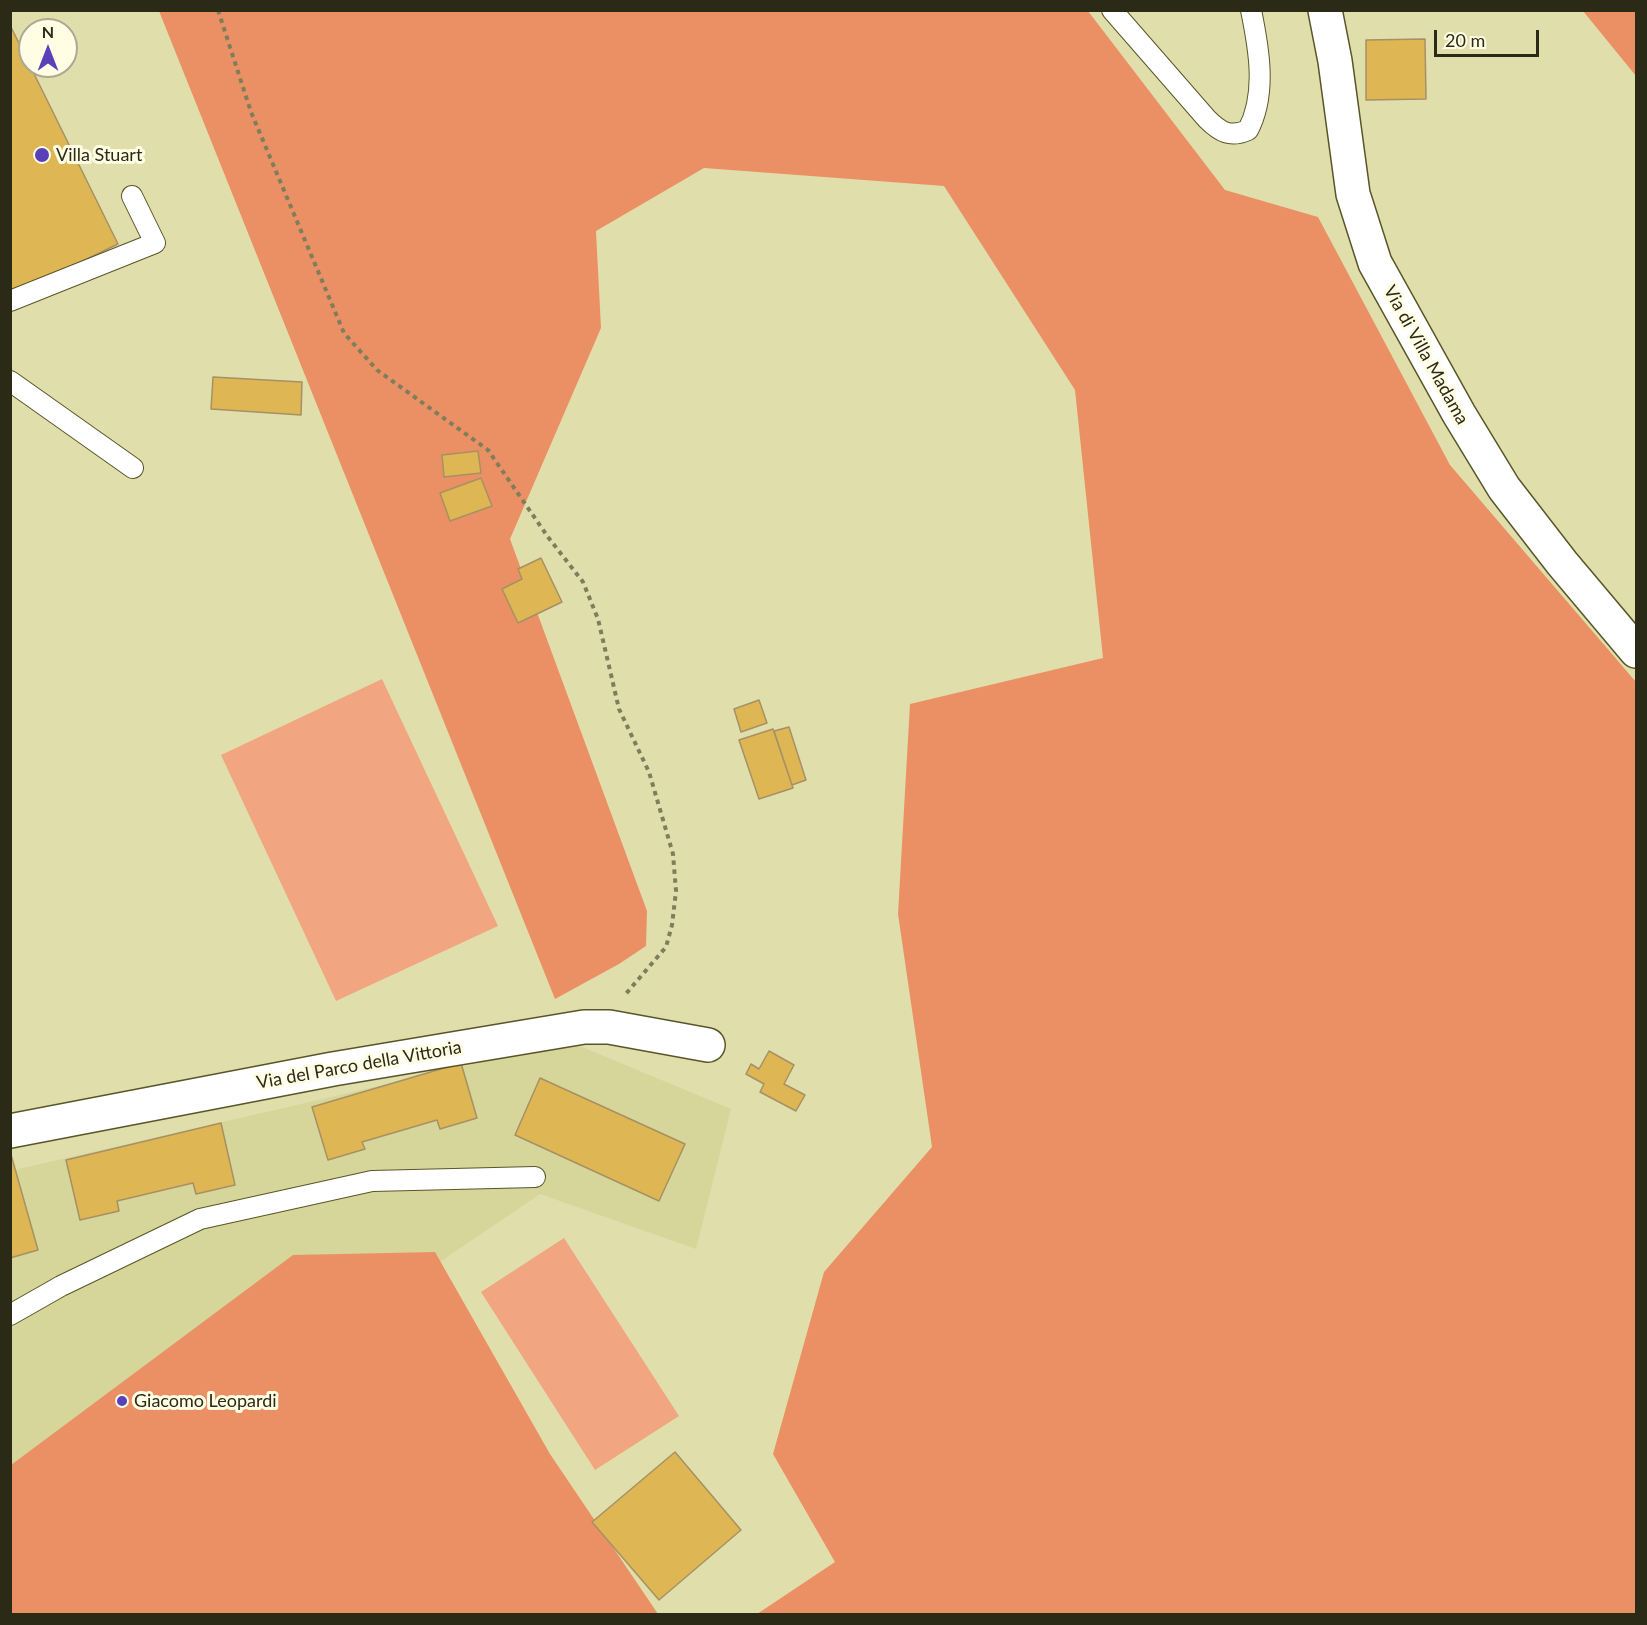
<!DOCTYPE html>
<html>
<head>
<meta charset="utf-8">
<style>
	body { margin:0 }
	#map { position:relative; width:1647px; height:1625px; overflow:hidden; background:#e0dfac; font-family:Lato,sans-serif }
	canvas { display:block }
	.frame { position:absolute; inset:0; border:12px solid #2b2a17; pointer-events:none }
	.north { position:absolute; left:18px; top:18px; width:60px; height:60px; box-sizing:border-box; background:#fffee5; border:2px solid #aaa993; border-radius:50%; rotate:0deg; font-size:16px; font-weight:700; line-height:24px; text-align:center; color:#2b2a17 }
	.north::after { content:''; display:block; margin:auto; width:21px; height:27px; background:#5841b9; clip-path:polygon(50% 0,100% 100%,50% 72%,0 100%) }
	.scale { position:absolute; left:1434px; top:30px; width:105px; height:27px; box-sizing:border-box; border:3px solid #2b2a17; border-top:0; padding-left:8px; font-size:18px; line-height:21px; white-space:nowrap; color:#2b2a17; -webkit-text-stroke:4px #fffee5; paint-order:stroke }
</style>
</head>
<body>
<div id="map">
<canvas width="1647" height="1625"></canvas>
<div class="frame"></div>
<div class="north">N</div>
<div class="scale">20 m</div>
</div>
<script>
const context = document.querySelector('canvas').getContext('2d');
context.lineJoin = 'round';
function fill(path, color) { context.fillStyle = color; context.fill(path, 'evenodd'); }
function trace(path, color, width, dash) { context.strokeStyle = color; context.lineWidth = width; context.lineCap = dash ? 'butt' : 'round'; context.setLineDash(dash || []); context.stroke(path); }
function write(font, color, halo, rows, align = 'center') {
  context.font = font + ' Lato,sans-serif'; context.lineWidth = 6; context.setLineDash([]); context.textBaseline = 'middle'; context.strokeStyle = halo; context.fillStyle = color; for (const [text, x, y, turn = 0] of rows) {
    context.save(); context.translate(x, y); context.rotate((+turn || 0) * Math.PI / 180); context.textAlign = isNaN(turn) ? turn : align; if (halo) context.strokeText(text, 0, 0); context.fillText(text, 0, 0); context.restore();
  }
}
fill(new Path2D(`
	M 570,1042 L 731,1109 L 696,1249 L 540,1194 L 11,1553 L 10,1171 Z`), '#d6d59a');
fill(new Path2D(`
	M 382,679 L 498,926 L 336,1001 L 221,755 Z
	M 564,1238 L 679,1416 L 595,1470 L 481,1292 Z`), '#f1a581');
fill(new Path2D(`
	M 159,11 L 1088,11 L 1225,190 L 1318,217 L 1450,465 L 1636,682 L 1636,1614 L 757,1614 L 835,1562 L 773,1454 L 824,1272 L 932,1147 L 898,914 L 910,704 L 1103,658 L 1075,390 L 944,186 L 704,168 L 596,231 L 601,328 L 510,539 L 647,911 L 646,946 L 619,964 L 555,999 Z
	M 1583,11 L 1636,11 L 1636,76 Z
	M 435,1252 L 550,1454 L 658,1614 L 11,1614 L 11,1465 L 293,1255 Z`), '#eb9064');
const building = new Path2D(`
	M 10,25 L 118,244 L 10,296 Z
	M 1425,39 L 1426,99 L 1366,100 L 1366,40 Z
	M 213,377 L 302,382 L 301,415 L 211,409 Z
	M 478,451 L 481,473 L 444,477 L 442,455 Z
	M 481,478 L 492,506 L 450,521 L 440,493 Z
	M 541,558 L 562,602 L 518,623 L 502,589 L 522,579 L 518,569 Z
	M 759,700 L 767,723 L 741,732 L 734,709 Z
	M 789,727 L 806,780 L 792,785 L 774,731 Z
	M 773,729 L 793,788 L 759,799 L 739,740 Z
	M 769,1051 L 794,1065 L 784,1084 L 805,1095 L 796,1111 L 760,1092 L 764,1084 L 746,1074 L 751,1064 L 759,1069 Z
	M 461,1063 L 477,1118 L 440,1129 L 437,1120 L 362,1142 L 365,1149 L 328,1160 L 312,1107 Z
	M 540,1078 L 685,1144 L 659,1201 L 515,1135 Z
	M 221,1123 L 235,1185 L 196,1194 L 193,1183 L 117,1201 L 119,1211 L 80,1220 L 66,1160 Z
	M 10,1151 L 38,1250 L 10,1258 Z
	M 675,1452 L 741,1530 L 659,1600 L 592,1522 Z`);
fill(building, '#dfb654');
trace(building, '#a69164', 1.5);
const lane = new Path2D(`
	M 1112,10 L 1207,119 C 1220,132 1230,138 1248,130 C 1267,94 1259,49 1251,10
	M 10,301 L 155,243 L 132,196
	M 10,381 L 133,468
	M 10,1315 L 61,1286 L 200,1219 L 372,1181 L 535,1177`);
const street = new Path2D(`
	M 1325,10 L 1335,61 L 1353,194 L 1375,263 L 1459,414 L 1504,488 L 1562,563 L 1636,651
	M 10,1131 L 333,1069 L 584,1027 L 609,1027 L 708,1045`);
trace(lane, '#585628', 22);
trace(street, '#585628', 36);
trace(new Path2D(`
	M 218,10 L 251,112 L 344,333 L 377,370 L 488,450 L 548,537 L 583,582 L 598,619 L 619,709 L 649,772 L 673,854 L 676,891 L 672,925 L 666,947 L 624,996`), '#7f7e5c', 4, [4.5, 4.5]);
trace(lane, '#fff', 20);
trace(street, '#fff', 33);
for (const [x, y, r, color] of [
	[42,155,8,"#5841b9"],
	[122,1401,6,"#5841b9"]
]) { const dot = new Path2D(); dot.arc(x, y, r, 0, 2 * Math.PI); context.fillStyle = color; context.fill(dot); trace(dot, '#fffee5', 2); }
write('18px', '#2b2a17', '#fffee5', [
	["Villa Stuart",56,155],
	["Giacomo Leopardi",134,1401]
], 'left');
write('18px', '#2b2a17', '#fffee5', [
	["Via di Villa Madama",1426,355,61],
	["Via del Parco della Vittoria",359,1065,-10]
]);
</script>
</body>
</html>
